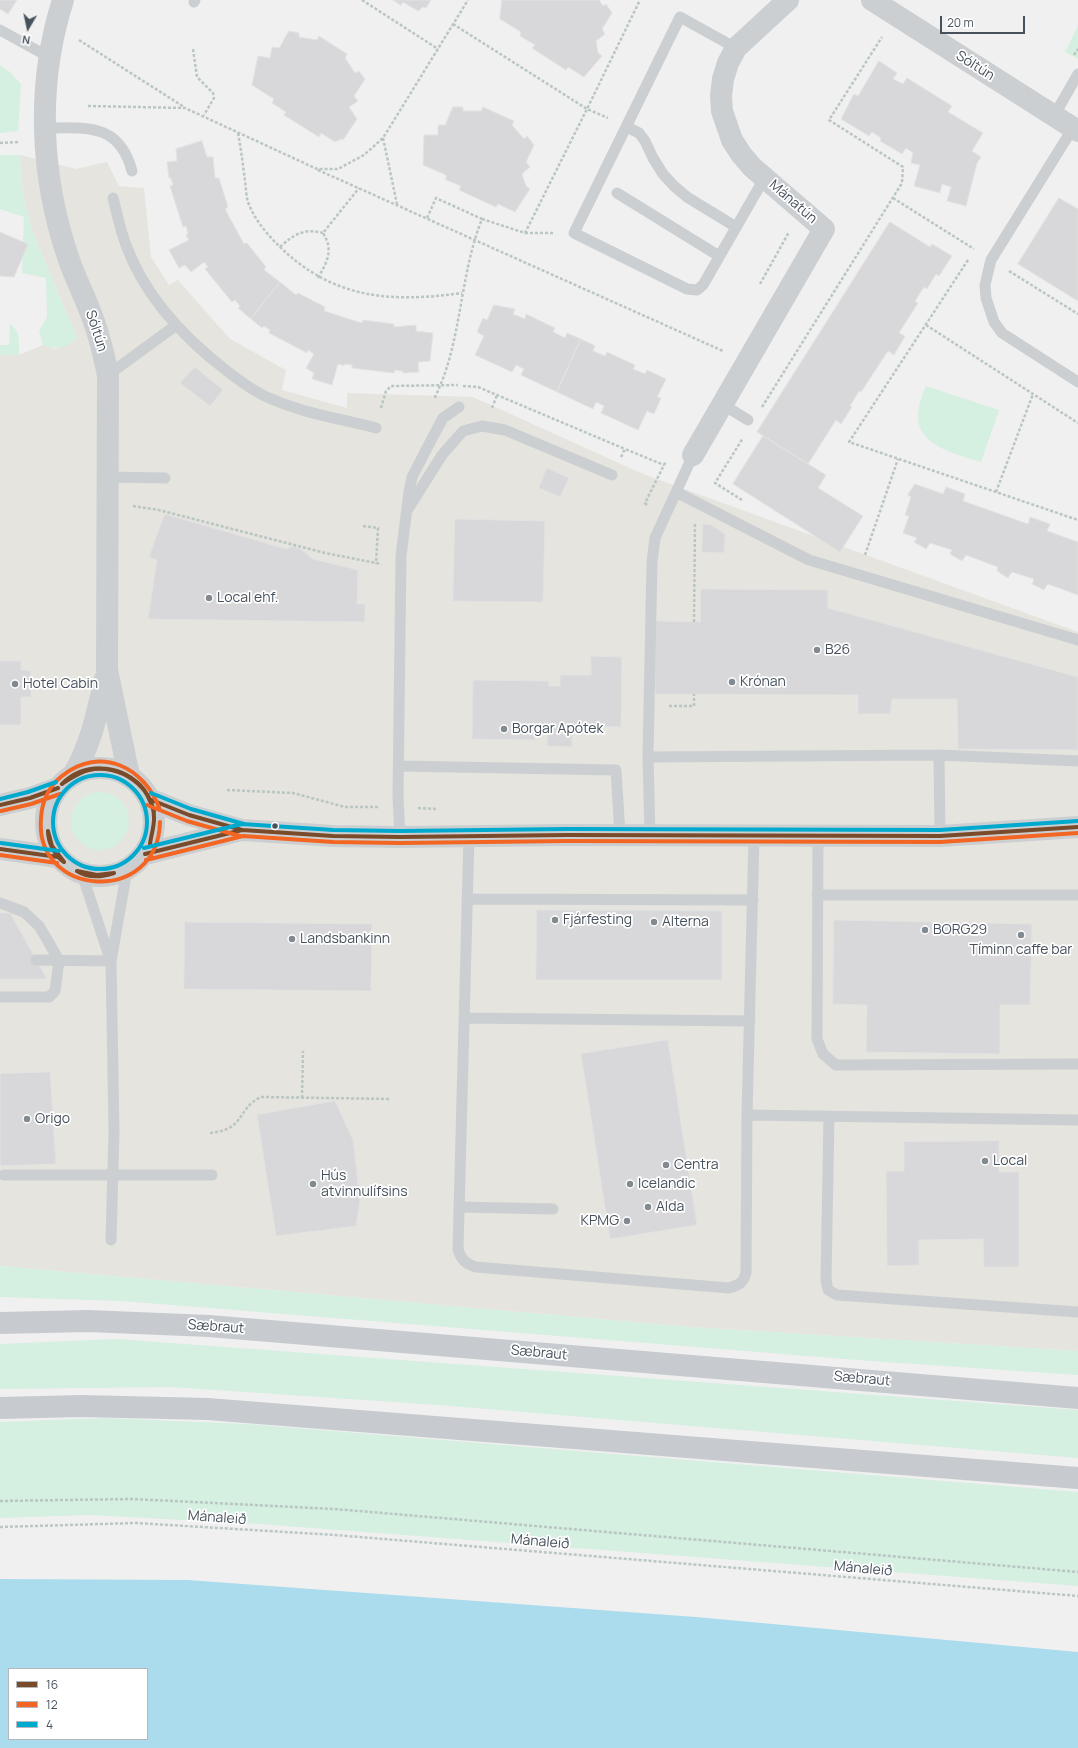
<!DOCTYPE html>
<html>
<head>
<meta charset="utf-8">
<style>
	body { margin:0 }
	#map { position:relative; width:1078px; height:1748px; overflow:hidden; background:#f1f0f0; font-family:Manrope,sans-serif }
	canvas { display:block }
	.legend { position:absolute; left:8px; top:1668px; width:140px; height:72px; box-sizing:border-box; background:#fff; border:1px solid #b5b9be; margin:0; padding:5px 7px; list-style:none; font-size:12px; color:#47515d }
	.legend li { display:flex; align-items:center; gap:8px; height:20px }
	.legend b { width:20px; border:1px solid #b5b9be }
	.north { position:absolute; left:8px; top:8px; width:40px; height:40px; -webkit-text-stroke:3px #fff; paint-order:stroke; rotate:189deg; font-size:11px; font-weight:700; line-height:16px; text-align:center; color:#47515d }
	.north::after { content:''; display:block; margin:auto; width:14px; height:18px; background:#47515d; clip-path:polygon(50% 0,100% 100%,50% 72%,0 100%) }
	.scale { position:absolute; left:940px; top:16px; width:85px; height:18px; box-sizing:border-box; border:2px solid #47515d; border-top:0; padding-left:5px; font-size:12px; line-height:14px; white-space:nowrap; color:#47515d; -webkit-text-stroke:3px #fff; paint-order:stroke }
</style>
</head>
<body>
<div id="map">
<canvas width="1078" height="1748"></canvas>
<ul class="legend">
<li><b style="height:5px;background:#7a4b2a"></b>16</li>
<li><b style="height:5px;background:#f26522"></b>12</li>
<li><b style="height:5px;background:#00a9ce"></b>4</li>
</ul>
<div class="north">N</div>
<div class="scale">20 m</div>
</div>
<script>
const context = document.querySelector('canvas').getContext('2d');
context.lineJoin = 'round';
function fill(path, color) { context.fillStyle = color; context.fill(path, 'evenodd'); }
function trace(path, color, width, dash) { context.strokeStyle = color; context.lineWidth = width; context.lineCap = dash ? 'butt' : 'round'; context.setLineDash(dash || []); context.stroke(path); }
function write(font, color, halo, rows, align = 'center') {
  context.font = font + ' Manrope,sans-serif'; context.lineWidth = 3.5; context.setLineDash([]); context.textBaseline = 'middle'; context.strokeStyle = halo; context.fillStyle = color; for (const [text, x, y, turn = 0] of rows) {
    context.save(); context.translate(x, y); context.rotate((+turn || 0) * Math.PI / 180); context.textAlign = isNaN(turn) ? turn : align; if (halo) context.strokeText(text, 0, 0); context.fillText(text, 0, 0); context.restore();
  }
}
fill(new Path2D(`
	M 20,155 L 76,169 L 107,162 L 119,186 L 144,188 L 151,257 L 169,285 L 178,280 L 230,339 L 286,370 L 282,390 L 347,408 L 347,393 L 473,397 L 643,474 L 1078,632 L 1078,1351 L 690,1327 L 0,1266 L 0,355 L 19,355 L 43,345 L 56,349 L 77,338 L 32,231 L 23,196 Z`), '#e5e4de');
fill(new Path2D(`
	M 1078,26 L 1078,59 L 1065,52 Z
	M 0,65 L 10,72 L 21,84 L 18,131 L 0,133 Z
	M 0,155 L 20,155 L 23,196 L 32,231 L 77,338 C 65,349 59,350 43,345 L 39,331 L 47,317 L 46,278 L 22,273 L 24,217 L 0,209 Z
	M 10,324 C 21,332 19,343 19,355 L 0,355 L 0,345 L 9,345 Z
	M 926,386 L 999,410 L 981,462 C 956,454 910,445 919,407 C 920,400 923,393 926,386 Z
	M71 821a29 29 0 1 1 58 0a29 29 0 1 1-58 0Z
	M 0,1266 L 690,1327 L 1078,1351 L 1078,1375 L 870,1361 L 122,1301 L 0,1297 Z
	M 117,1339 L 1078,1410 L 1078,1458 L 438,1405 L 171,1387 L 0,1389 L 0,1344 Z
	M 104,1418 L 247,1424 L 1078,1492 L 1078,1586 L 259,1524 L 90,1515 L 0,1518 L 0,1422 Z`), '#d5efe1');
fill(new Path2D(`
	M 0,1579 L 188,1580 L 696,1617 L 1078,1652 L 1078,1748 L 0,1748 ZM 9,1669 L 147,1669 L 147,1739 L 9,1739 Z`), '#aadced');
const building = new Path2D(`
	M 0,0 L 17,0 L 8,14 L 0,9 Z
	M 393,0 L 431,0 L 426,8 L 423,7 L 418,11 L 403,2 L 401,5 Z
	M 502,0 L 599,0 L 603,6 L 606,4 L 612,13 L 602,29 L 605,34 L 596,41 L 598,53 L 602,56 L 584,77 L 568,67 L 566,70 L 532,48 L 535,45 L 520,36 L 521,32 L 500,19 Z
	M 289,31 L 299,33 L 299,37 L 317,40 L 319,36 L 347,54 L 345,58 L 355,73 L 359,71 L 365,79 L 354,96 L 358,101 L 349,107 L 357,119 L 343,140 L 341,139 L 335,142 L 321,133 L 319,137 L 284,115 L 286,112 L 272,103 L 274,99 L 252,85 L 258,56 L 270,58 L 272,47 L 279,48 Z
	M 879,61 L 897,73 L 893,79 L 903,84 L 907,78 L 952,106 L 948,112 L 983,133 L 972,151 L 981,157 L 977,163 L 966,206 L 947,201 L 951,187 L 942,184 L 940,193 L 914,186 L 920,165 L 911,163 L 913,153 L 906,148 L 902,154 L 880,141 L 881,138 L 872,132 L 869,136 L 841,119 L 854,94 L 858,96 Z
	M 453,107 L 463,107 L 463,111 L 481,111 L 483,107 L 514,121 L 512,125 L 524,139 L 527,136 L 534,145 L 526,162 L 530,167 L 522,174 L 526,186 L 530,189 L 515,212 L 498,204 L 496,207 L 459,190 L 461,186 L 446,180 L 446,175 L 423,165 L 424,135 L 438,135 L 438,125 L 445,125 Z
	M 202,141 L 207,157 L 213,157 L 215,178 L 219,178 L 228,207 L 225,209 L 244,244 L 247,243 L 266,267 L 264,270 L 280,282 L 251,319 L 238,308 L 240,306 L 235,300 L 232,302 L 205,269 L 208,267 L 204,262 L 191,272 L 185,265 L 179,268 L 169,250 L 189,240 L 186,235 L 188,234 L 186,226 L 183,227 L 170,186 L 173,185 L 171,178 L 169,178 L 167,162 L 177,161 L 176,149 Z
	M 1059,198 L 1078,209 L 1078,301 L 1018,264 Z
	M 890,222 L 930,247 L 932,244 L 952,256 L 939,276 L 936,274 L 927,289 L 924,287 L 915,301 L 918,303 L 899,333 L 905,336 L 894,355 L 888,351 L 861,392 L 859,391 L 850,406 L 852,407 L 841,424 L 836,420 L 808,464 L 757,432 Z
	M 0,232 L 28,244 L 14,277 L 0,276 Z
	M 280,282 L 296,295 L 298,293 L 325,307 L 324,311 L 362,323 L 363,320 L 394,324 L 394,327 L 416,325 L 416,331 L 433,333 L 430,361 L 418,362 L 419,372 L 403,373 L 402,371 L 395,370 L 394,373 L 352,368 L 352,365 L 344,364 L 344,366 L 338,364 L 332,385 L 312,379 L 314,373 L 306,368 L 314,354 L 308,350 L 307,353 L 269,333 L 270,330 L 264,326 L 262,328 L 251,319 Z
	M 494,305 L 515,309 L 513,314 L 525,319 L 526,314 L 555,328 L 553,332 L 565,338 L 567,333 L 581,339 L 557,392 L 521,375 L 524,369 L 516,365 L 512,372 L 475,355 L 484,336 L 477,332 L 483,318 L 487,320 Z
	M 581,339 L 595,346 L 593,351 L 605,356 L 607,352 L 635,365 L 633,369 L 645,374 L 647,370 L 666,379 L 657,397 L 661,398 L 654,414 L 647,411 L 638,430 L 601,413 L 604,406 L 596,402 L 593,409 L 557,392 Z
	M 195,367 L 223,390 L 210,406 L 180,383 Z
	M 763,436 L 826,475 L 818,488 L 863,516 L 840,552 L 733,484 Z
	M 547,468 L 569,478 L 560,497 L 539,488 Z
	M 915,484 L 943,494 L 946,487 L 965,494 L 963,501 L 1028,524 L 1030,517 L 1050,524 L 1047,531 L 1078,542 L 1078,595 L 1048,584 L 1044,590 L 1032,584 L 1034,579 L 1012,572 L 1008,578 L 997,571 L 998,567 L 966,555 L 962,561 L 950,554 L 952,550 L 930,543 L 926,549 L 914,542 L 917,538 L 903,533 L 909,516 L 905,515 L 911,497 L 908,495 Z
	M 165,514 L 286,549 L 294,546 L 302,550 L 313,559 L 358,570 L 357,604 L 365,604 L 365,622 L 148,619 L 157,560 L 149,557 Z
	M 455,519 L 545,521 L 543,602 L 453,601 Z
	M 703,524 L 711,525 L 725,534 L 724,553 L 702,552 Z
	M 701,589 L 828,590 L 828,608 L 1078,677 L 1078,750 L 958,749 L 957,699 L 892,699 L 890,714 L 858,714 L 858,695 L 655,694 L 655,621 L 700,622 Z
	M 591,656 L 622,657 L 621,727 L 561,726 L 560,733 L 572,733 L 572,747 L 547,746 L 548,725 L 535,725 L 535,740 L 472,739 L 473,680 L 549,681 L 549,686 L 560,686 L 560,675 L 591,675 Z
	M 0,661 L 21,661 L 21,670 L 31,671 L 31,697 L 21,697 L 21,725 L 0,725 Z
	M 537,910 L 722,911 L 722,980 L 536,980 Z
	M 0,913 L 10,913 L 47,979 L 0,979 Z
	M 834,920 L 1032,924 L 1030,1005 L 1000,1005 L 1000,1054 L 866,1052 L 867,1005 L 833,1004 Z
	M 185,922 L 372,924 L 371,991 L 184,989 Z
	M 668,1040 L 697,1225 L 610,1239 L 581,1054 Z
	M 50,1072 L 56,1164 L 0,1166 L 0,1074 Z
	M 335,1101 L 353,1140 L 360,1200 L 356,1226 L 276,1236 L 257,1115 Z
	M 999,1141 L 999,1172 L 1019,1172 L 1019,1267 L 984,1267 L 983,1239 L 919,1240 L 919,1265 L 887,1266 L 886,1171 L 904,1171 L 904,1142 Z`);
fill(building, '#d8d8da');
trace(building, '#e2e2e3', 1);
trace(new Path2D(`
	M 362,0 L 438,49
	M 453,24 L 587,109 L 608,118
	M 79,40 L 184,107
	M 193,49 L 197,77 L 213,93 L 214,98 L 204,115
	M 1074,55 L 1078,49
	M 88,106 L 185,108 L 317,169 L 338,169 L 364,155 L 383,138 L 468,0
	M 238,133 C 241,149 243,165 245,181 C 246,188 246,196 248,202 C 254,219 267,234 279,246 C 333,299 390,303 462,293
	M 383,138 L 397,204
	M 0,143 L 19,142
	M 318,170 L 723,351
	M 893,198 L 974,249
	M 427,218 L 436,198 L 482,219 C 459,276 462,345 434,399
	M 482,219 L 525,233 L 587,109 L 640,0
	M 525,233 L 555,233
	M 280,247 C 294,234 305,228 323,233
	M 968,260 L 849,442 L 1078,520
	M 1009,271 L 1078,314
	M 318,278 C 327,262 334,250 323,233 L 359,188
	M 760,284 L 789,232
	M 926,325 L 1078,423
	M 463,386 L 478,387 L 625,449
	M 762,407 L 902,183 L 903,167 L 829,120 L 882,37
	M 381,408 L 386,391 L 391,386 L 458,385
	M 492,408 L 497,395
	M 621,457 L 625,449 L 664,465
	M 996,492 L 1033,394
	M 742,500 L 715,483 L 743,438
	M 647,505 L 645,503 L 666,461
	M 133,506 L 159,510 L 325,553 L 381,564
	M 363,526 L 378,528 L 376,564
	M 865,555 L 898,459
	M 694,622 L 695,524
	M 669,706 L 694,706 L 694,694
	M 227,790 L 293,793 L 345,807 L 379,807
	M 418,808 L 437,809
	M 302,1098 L 303,1051
	M 210,1133 C 247,1129 235,1110 261,1097 L 391,1099
	M 0,1501 L 132,1499 L 335,1509 L 1078,1572
	M 0,1527 L 136,1523 L 335,1535 L 1078,1596`), '#b9c6c2', 2.5, [3, 2]);
trace(new Path2D(`
	M 194,2 L 195,0
	M 0,30 L 49,57
	M 736,48 L 680,17 L 574,233 L 687,289 L 697,290 L 703,285 L 765,177
	M 1054,116 L 1078,74
	M 627,127 L 639,133 L 645,141 L 653,158 L 663,174 L 674,186 L 687,197 L 736,227
	M 44,128 C 86,128 119,122 132,171
	M 1073,128 L 991,260 L 985,285 L 986,298 L 994,322 L 1002,333 L 1078,382
	M 617,193 L 719,256
	M 113,198 C 117,213 120,230 126,245 C 145,297 184,338 227,371 C 241,382 257,394 274,400 C 307,414 342,419 376,428
	M 108,375 L 175,326
	M 722,404 L 748,420
	M 107,477 L 165,478
	M 676,492 L 809,560 L 1078,640
	M 408,509 L 442,455 L 463,431 L 482,426 L 505,430 L 612,475
	M 939,755 L 940,836
	M 648,757 L 939,755 L 1078,761
	M 399,766 L 616,770 L 620,835
	M 469,836 L 458,1249 C 461,1260 466,1264 476,1267 L 729,1288 C 739,1285 743,1283 746,1273 L 747,1115 L 754,836
	M 650,836 L 648,757 L 652,562 L 655,538 L 693,455
	M 818,836 L 817,1039 L 823,1054 L 836,1065 L 1078,1064
	M 400,837 L 398,796 L 401,556 L 409,492 L 412,477 L 437,429 L 443,418 L 459,407
	M 82,874 L 110,959
	M 817,895 L 1078,895
	M 467,899 L 753,900
	M 0,903 L 24,912 L 39,926 L 48,941 L 59,961 L 55,991 L 49,997 L 0,997
	M 36,960 L 111,961
	M 464,1018 L 750,1021
	M 747,1115 L 1078,1120
	M 829,1116 L 826,1280 L 828,1290 L 837,1295 L 1078,1312
	M 4,1175 L 212,1175
	M 459,1207 L 553,1209
	M 111,1240 L 114,1132 L 111,961 L 127,870`), '#cccfd1', 11);
trace(new Path2D(`
	M 63,0 C 36,85 40,176 69,260 C 76,280 86,299 93,319 C 100,337 104,356 108,375 L 107,670 L 129,776
	M 872,0 L 1078,131
	M 693,455 L 824,229 L 752,167 L 741,154 L 732,140 L 722,111 L 721,96 L 723,79 L 728,63 L 736,48 L 788,0
	M 73,775 C 91,745 97,713 105,679`), '#cccfd1', 22);
trace(new Path2D(`
	M46 822a54 54 0 1 1 108 0a54 54 0 1 1-108 0Z
	M 149,799 L 189,815 L 242,830 L 333,836 L 400,837 L 567,835 L 940,836 L 1078,827
	M 0,805 L 30,798 L 58,788
	M 0,849 L 58,857
	M 145,854 L 241,830`), '#cccfd1', 22);
trace(new Path2D(`
	M 0,1323 L 88,1321 L 209,1326 L 1078,1398
	M 0,1408 L 81,1406 L 208,1409 L 1078,1478`), '#c7cbcf', 22);
trace(new Path2D(`
	M 62,784 C 83,763 118,763 140,785 C 147,792 151,802 154,812
	M 62,784 C 70,779 79,772 89,770 C 118,763 155,786 154,819 C 154,827 151,836 150,844
	M 149,799 L 189,815 L 242,830
	M 0,805 L 30,798 L 58,788
	M 48,831 L 52,846 L 64,862
	M 48,831 C 48,842 54,855 64,862
	M 0,849 L 58,857
	M 145,854 L 242,830 L 333,836 L 400,837 L 567,835 L 940,836 L 1078,827
	M 77,871 L 97,875 L 114,873
	M 77,871 C 88,878 102,877 114,873`), '#7a4b2a', 4);
trace(new Path2D(`
	M 147,805 L 187,821 L 240,836
	M 160,810 C 145,767 100,745 62,776 C 48,787 42,801 41,818 C 34,898 158,906 160,822
	M 1,811 L 31,804 L 60,794
	M 0,855 L 57,863
	M 146,860 L 243,836 L 333,842 L 400,843 L 567,841 L 940,842 L 1078,833`), '#f26522', 4);
trace(new Path2D(`
	M53 822a47 47 0 1 1 94 0a47 47 0 1 1-94 0Z
	M 151,793 L 191,809 L 244,824
	M 0,799 L 28,792 L 56,782
	M 1,843 L 59,851
	M 144,848 L 242,824 L 333,830 L 400,831 L 567,829 L 940,830 L 1078,821`), '#00a9ce', 4);
for (const [x, y, r, color] of [
	[209,598,4,"#828990"],
	[817,650,4,"#828990"],
	[732,682,4,"#828990"],
	[15,684,4,"#828990"],
	[504,729,4,"#828990"],
	[275,826,3.5,"#47515d"],
	[555,920,4,"#828990"],
	[654,922,4,"#828990"],
	[925,930,4,"#828990"],
	[1021,935,4,"#828990"],
	[292,939,4,"#828990"],
	[27,1119,4,"#828990"],
	[985,1161,4,"#828990"],
	[666,1165,4,"#828990"],
	[313,1184,4,"#828990"],
	[630,1184,4,"#828990"],
	[648,1207,4,"#828990"],
	[627,1221,4,"#828990"]
]) { const dot = new Path2D(); dot.arc(x, y, r, 0, 2 * Math.PI); context.fillStyle = color; context.fill(dot); trace(dot, '#fff', 1.5); }
write('14px', '#47515d', '#fff', [
	["Sóltún",975,66,32],
	["Mánatún",793,202,41],
	["Sóltún",96,331,72],
	["Sæbraut",216,1327,4],
	["Sæbraut",539,1353,5],
	["Sæbraut",862,1379,5],
	["Mánaleið",217,1518,4],
	["Mánaleið",540,1542,5],
	["Mánaleið",863,1569,5]
]);
write('14px', '#47515d', '#fff', [
	["Local ehf.",217,598],
	["B26",825,650],
	["Krónan",740,682],
	["Hotel Cabin",23,684],
	["Borgar Apótek",512,729],
	["Fjárfesting",563,920],
	["Alterna",662,922],
	["BORG29",933,930],
	["Landsbankinn",300,939],
	["Tíminn caffe bar",1021,950,"center"],
	["Origo",35,1119],
	["Local",993,1161],
	["Centra",674,1165],
	["Hús",321,1176],
	["atvinnulífsins",321,1192],
	["Icelandic",638,1184],
	["Alda",656,1207],
	["KPMG",619,1221,"right"]
], 'left');
</script>
</body>
</html>
